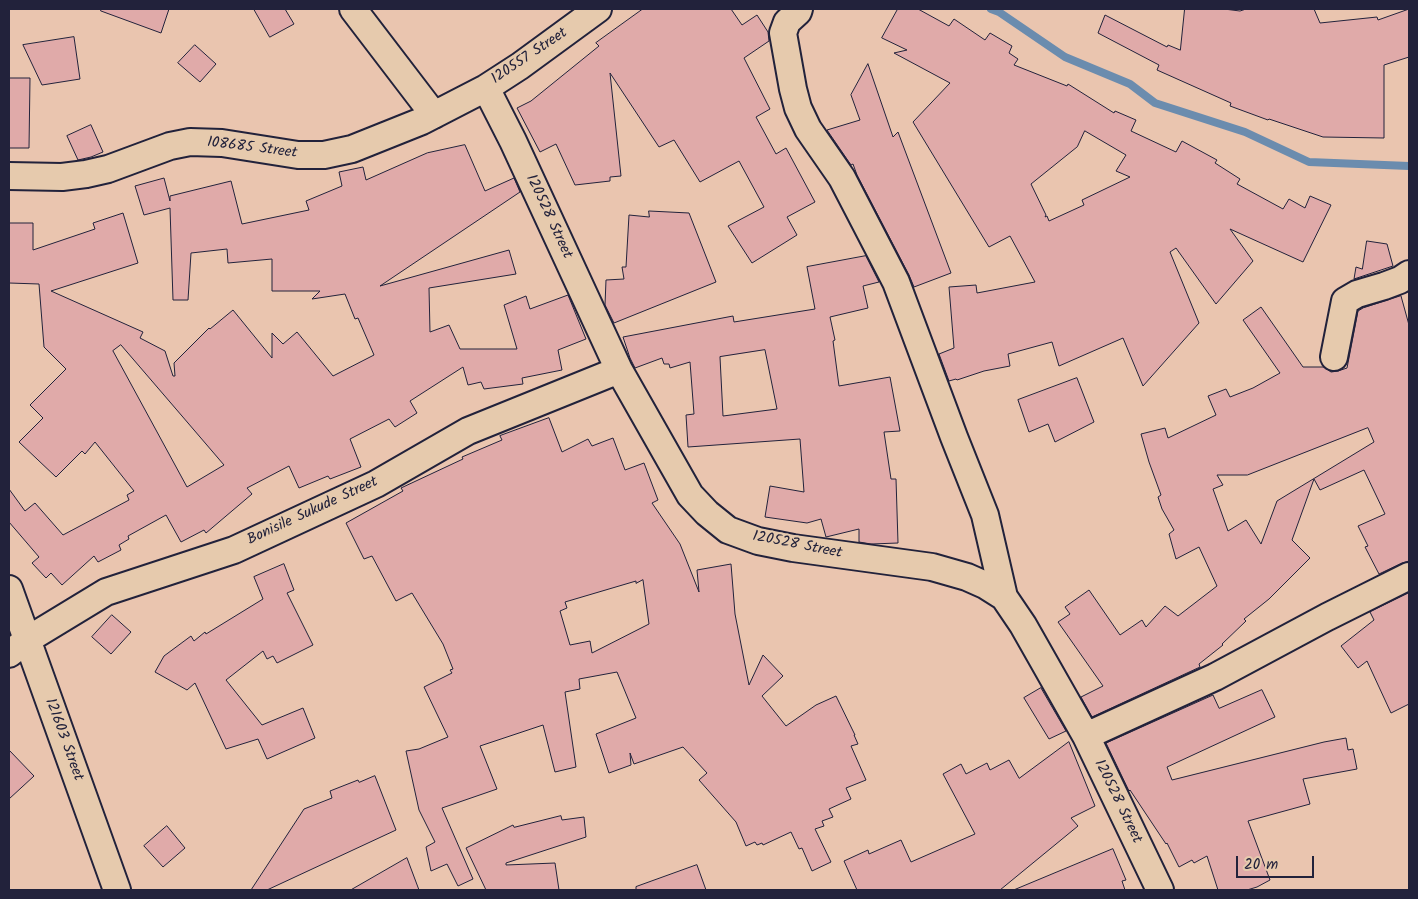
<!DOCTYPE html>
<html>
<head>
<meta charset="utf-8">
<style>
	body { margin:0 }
	#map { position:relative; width:1418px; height:899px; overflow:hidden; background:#eac5af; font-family:Kalam,sans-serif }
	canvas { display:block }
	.frame { position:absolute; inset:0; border:10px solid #22223b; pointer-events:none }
	.scale { position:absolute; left:1236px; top:856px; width:78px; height:22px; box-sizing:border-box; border:2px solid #22223b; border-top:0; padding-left:6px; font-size:15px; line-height:18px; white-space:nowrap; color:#22223b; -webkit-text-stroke:4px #e6caad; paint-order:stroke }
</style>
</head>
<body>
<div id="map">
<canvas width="1418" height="899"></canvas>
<div class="frame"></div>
<div class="scale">20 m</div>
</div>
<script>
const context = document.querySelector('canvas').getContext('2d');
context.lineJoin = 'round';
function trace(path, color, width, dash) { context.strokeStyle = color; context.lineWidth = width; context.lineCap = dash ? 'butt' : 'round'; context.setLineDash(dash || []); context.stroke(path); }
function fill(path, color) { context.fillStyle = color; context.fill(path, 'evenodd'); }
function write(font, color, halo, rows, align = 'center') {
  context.font = font + ' Kalam,sans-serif'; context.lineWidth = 4; context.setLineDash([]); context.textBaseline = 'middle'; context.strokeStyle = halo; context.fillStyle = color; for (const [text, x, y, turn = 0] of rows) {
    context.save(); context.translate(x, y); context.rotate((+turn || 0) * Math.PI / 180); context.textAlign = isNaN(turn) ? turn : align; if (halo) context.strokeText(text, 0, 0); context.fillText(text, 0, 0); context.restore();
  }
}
trace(new Path2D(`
	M 991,9 L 999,12 L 1065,57 L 1130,84 L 1155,103 L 1245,132 L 1309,162 L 1409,166`), '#6b8cae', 8);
const building = new Path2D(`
	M 101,9 L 169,9 L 161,33 L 101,11 Z
	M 254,9 L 285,9 L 294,24 L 270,37 Z
	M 643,9 L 731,9 L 742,25 L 757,15 L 768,32 L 769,41 L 744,58 L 770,109 L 756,117 L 776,154 L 786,148 L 815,202 L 787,217 L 797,235 L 752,263 L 728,226 L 764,207 L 739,161 L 700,182 L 674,140 L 659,147 L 610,73 L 621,176 L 610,177 L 610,181 L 575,185 L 556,144 L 540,152 L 517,108 L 531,101 L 599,46 L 596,43 Z
	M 898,9 L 918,9 L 949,26 L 954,19 L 985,40 L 990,33 L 1012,46 L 1009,53 L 1018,59 L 1014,65 L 1067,86 L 1068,84 L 1114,113 L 1115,111 L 1136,120 L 1131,131 L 1176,152 L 1182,141 L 1217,160 L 1215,163 L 1240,179 L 1237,184 L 1283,209 L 1289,199 L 1305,208 L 1310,196 L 1331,205 L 1303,262 L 1230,229 L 1253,261 L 1216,304 L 1176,248 L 1170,252 L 1199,323 L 1143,386 L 1123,338 L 1059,366 L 1052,342 L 1008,354 L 1010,366 L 984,371 L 957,380 L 956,379 L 949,381 L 939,354 L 954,348 L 949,287 L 976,285 L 977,293 L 1035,282 L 1010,236 L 989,247 L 913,122 L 950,83 L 894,53 L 907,50 L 882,38 ZM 1085,131 L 1126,155 L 1116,171 L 1130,177 L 1082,200 L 1084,205 L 1049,221 L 1047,216 L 1045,217 L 1046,215 L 1031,184 L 1077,147 Z
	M 1185,9 L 1224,9 L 1240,11 L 1246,9 L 1314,9 L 1320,23 L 1377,17 L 1378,20 L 1409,9 L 1409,57 L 1384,65 L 1384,138 L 1323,137 L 1269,119 L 1268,120 L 1230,106 L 1231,103 L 1157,70 L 1159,65 L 1098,33 L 1105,15 L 1167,47 L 1168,45 L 1180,50 Z
	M 74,37 L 80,79 L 42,85 L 23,45 Z
	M 195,45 L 216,64 L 200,82 L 178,63 Z
	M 868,64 L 893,137 L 898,132 L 951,273 L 914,287 L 909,275 L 857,175 L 853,164 L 851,165 L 827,130 L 860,120 L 851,95 Z
	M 9,78 L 30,78 L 29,148 L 9,148 Z
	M 91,125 L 103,152 L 91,157 L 78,160 L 67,136 Z
	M 465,145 L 485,191 L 514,178 L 520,192 L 380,286 L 509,250 L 516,274 L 429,288 L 430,332 L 449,325 L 460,349 L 517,349 L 504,305 L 526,296 L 530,309 L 568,295 L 586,339 L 558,350 L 562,370 L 522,378 L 523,384 L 484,389 L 481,382 L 468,385 L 463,367 L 410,401 L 417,413 L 395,427 L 389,419 L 350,439 L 361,467 L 330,479 L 328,476 L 299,488 L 289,466 L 247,488 L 252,494 L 206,533 L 204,530 L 181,542 L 166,515 L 128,536 L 129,539 L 119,545 L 121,550 L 98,562 L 94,556 L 62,585 L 51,573 L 46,578 L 32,563 L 39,557 L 9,522 L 9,489 L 25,511 L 35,503 L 63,535 L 129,500 L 127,495 L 134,491 L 95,442 L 85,454 L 82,451 L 56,477 L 19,442 L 43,418 L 30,405 L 66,369 L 44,347 L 39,284 L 9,283 L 9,223 L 33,223 L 33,250 L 95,229 L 93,223 L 123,213 L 138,263 L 51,291 L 143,332 L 140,338 L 165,351 L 173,376 L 175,376 L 174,363 L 209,328 L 210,329 L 233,310 L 272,358 L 272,333 L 283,344 L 297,332 L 333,376 L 374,355 L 358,318 L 355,319 L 345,294 L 312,299 L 320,291 L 272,291 L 272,259 L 228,263 L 227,249 L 191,253 L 188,300 L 173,300 L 170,208 L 144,215 L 135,186 L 164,178 L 170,201 L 170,196 L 231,181 L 242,224 L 309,210 L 306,201 L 342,186 L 339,172 L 363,167 L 366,180 L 427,153 ZM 121,345 L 182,416 L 224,465 L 187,487 L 113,351 Z
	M 649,211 L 689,213 L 716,282 L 614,323 L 605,305 L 606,280 L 624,279 L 622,267 L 626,267 L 629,215 L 649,217 Z
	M 1367,241 L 1387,244 L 1393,266 L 1354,279 L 1356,267 L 1362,269 Z
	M 866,256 L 879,282 L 863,286 L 868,308 L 830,317 L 835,340 L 833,341 L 839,386 L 890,377 L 900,431 L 884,432 L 891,479 L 896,479 L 898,543 L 871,544 L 859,542 L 859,529 L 826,537 L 821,519 L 807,523 L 765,517 L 770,486 L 804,492 L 800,439 L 688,447 L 686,415 L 694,414 L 690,362 L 670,368 L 669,364 L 664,364 L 662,358 L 635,368 L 630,358 L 623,337 L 733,316 L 734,322 L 815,309 L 807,267 ZM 765,350 L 777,409 L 723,416 L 720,357 Z
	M 1401,296 L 1409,325 L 1409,561 L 1402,563 L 1379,574 L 1365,547 L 1368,546 L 1358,526 L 1385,514 L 1364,470 L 1320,490 L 1314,479 L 1292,540 L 1310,558 L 1269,599 L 1244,619 L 1246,621 L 1222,644 L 1223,645 L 1199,664 L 1200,667 L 1092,717 L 1081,697 L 1103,686 L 1058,622 L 1070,614 L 1065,607 L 1089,590 L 1120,635 L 1142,620 L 1146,627 L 1165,606 L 1178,616 L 1217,586 L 1199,547 L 1176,559 L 1169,534 L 1174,530 L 1162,509 L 1158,497 L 1161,495 L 1149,462 L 1141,434 L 1165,428 L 1168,438 L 1216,415 L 1208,396 L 1226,389 L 1230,397 L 1253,388 L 1280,373 L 1243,320 L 1261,307 L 1303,367 L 1324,367 L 1331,372 L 1338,371 L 1347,368 L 1358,311 L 1363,308 ZM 1368,428 L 1374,442 L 1277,501 L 1261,544 L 1246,520 L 1228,531 L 1213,489 L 1223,485 L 1217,475 L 1247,475 Z
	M 1077,378 L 1094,422 L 1055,442 L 1048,424 L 1029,432 L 1018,400 Z
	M 549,418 L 562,452 L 588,439 L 592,446 L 613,438 L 625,470 L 644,463 L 658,500 L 652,503 L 680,544 L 699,592 L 697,570 L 731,564 L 735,614 L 749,685 L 763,655 L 783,676 L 762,696 L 786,726 L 816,705 L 836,696 L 855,735 L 854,735 L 858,744 L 851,746 L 866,780 L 846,788 L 851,799 L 829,809 L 833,817 L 822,821 L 824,826 L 815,829 L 831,862 L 812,871 L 802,848 L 799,849 L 791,832 L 763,845 L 762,843 L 757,845 L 755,842 L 746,846 L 736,822 L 699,780 L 707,773 L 683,747 L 634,764 L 630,753 L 631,765 L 609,773 L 596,734 L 636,718 L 617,672 L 579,679 L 580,689 L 565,692 L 576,767 L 555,772 L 543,725 L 480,746 L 497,789 L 442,808 L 473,879 L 458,886 L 447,864 L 431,871 L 426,847 L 435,842 L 419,810 L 406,751 L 419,749 L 448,737 L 424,687 L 452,673 L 450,670 L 453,669 L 443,644 L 412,593 L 396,601 L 372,556 L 364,559 L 346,523 L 403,491 L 401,488 L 463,459 L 462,457 L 502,440 L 500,436 ZM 643,580 L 649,624 L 592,653 L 590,641 L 570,645 L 560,611 L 567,608 L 565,602 L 636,581 L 636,583 Z
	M 284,564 L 294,590 L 287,593 L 313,645 L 277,663 L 273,656 L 267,659 L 263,651 L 226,680 L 262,725 L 303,708 L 315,738 L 267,759 L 258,739 L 226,749 L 195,683 L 187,690 L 155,672 L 164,656 L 191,636 L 194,641 L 205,632 L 206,634 L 263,599 L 254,577 Z
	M 1409,593 L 1409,704 L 1391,713 L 1367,661 L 1358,668 L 1341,646 L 1374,620 L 1370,612 Z
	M 112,615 L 131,632 L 111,654 L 92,637 Z
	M 1041,688 L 1066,731 L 1049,739 L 1024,698 Z
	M 1262,690 L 1275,717 L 1167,767 L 1172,780 L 1324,742 L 1346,738 L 1348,750 L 1353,749 L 1357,769 L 1303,779 L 1310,804 L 1248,821 L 1270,880 L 1257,887 L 1247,890 L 1218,890 L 1207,856 L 1194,863 L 1192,860 L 1179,867 L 1167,843 L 1166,844 L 1130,790 L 1129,791 L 1106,743 L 1213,695 L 1219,708 Z
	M 1069,742 L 1095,806 L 1071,818 L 1078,826 L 1000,890 L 857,890 L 844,861 L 868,850 L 869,854 L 901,840 L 911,862 L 975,834 L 943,774 L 961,764 L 966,774 L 987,763 L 990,770 L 1009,760 L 1019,778 Z
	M 9,750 L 34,776 L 9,799 Z
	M 375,776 L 396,830 L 267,890 L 251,890 L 304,809 L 332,798 L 330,791 L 358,780 L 359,782 Z
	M 561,816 L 562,820 L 584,817 L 586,837 L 506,863 L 506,865 L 555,863 L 559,890 L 486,890 L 466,848 L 513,825 L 514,827 Z
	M 167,826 L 185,848 L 163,867 L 144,846 Z
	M 1113,849 L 1126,880 L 1122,881 L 1125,890 L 1014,890 Z
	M 407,858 L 419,890 L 351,890 Z
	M 697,865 L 706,890 L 636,890 L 636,887 Z`);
fill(building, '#e0aaa9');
trace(building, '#22223b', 1);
const minor = new Path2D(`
	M 353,9 L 434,115
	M 799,9 L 798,12 L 787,22 L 783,33 L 793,89 L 798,108 L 808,129 L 842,178 L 896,282 L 954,437 L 985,515 L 1004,597
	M 486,88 L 513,141 L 619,370 L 690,495 L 707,513 L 728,530 L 758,541 L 793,548 L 932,567 L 967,577 L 985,585 L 1004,597 L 1023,625 L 1086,736 L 1160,890
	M 9,176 L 62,177 L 86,174 L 108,169 L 170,146 L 190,142 L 222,143 L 298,155 L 324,155 L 352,149 L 422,121 L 486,88 L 520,66 L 598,9
	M 1334,357 L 1345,301 L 1357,294 L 1384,286 L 1400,280 L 1409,274
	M 9,589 L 117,890
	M 9,654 L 27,640 L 106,592 L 234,550 L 376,484 L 468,431 L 619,370
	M 1086,736 L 1215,677 L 1327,617 L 1409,576`);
trace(minor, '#22223b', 30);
trace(minor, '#e6caad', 26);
write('15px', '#22223b', '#e6caad', [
	["120557 Street",530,57,-34],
	["108685 Street",252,149,7],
	["120528 Street",548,217,65],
	["Bonisile Sukude Street",313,512,-25],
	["120528 Street",797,546,11],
	["121603 Street",63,740,70],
	["120528 Street",1117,802,64]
]);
</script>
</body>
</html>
